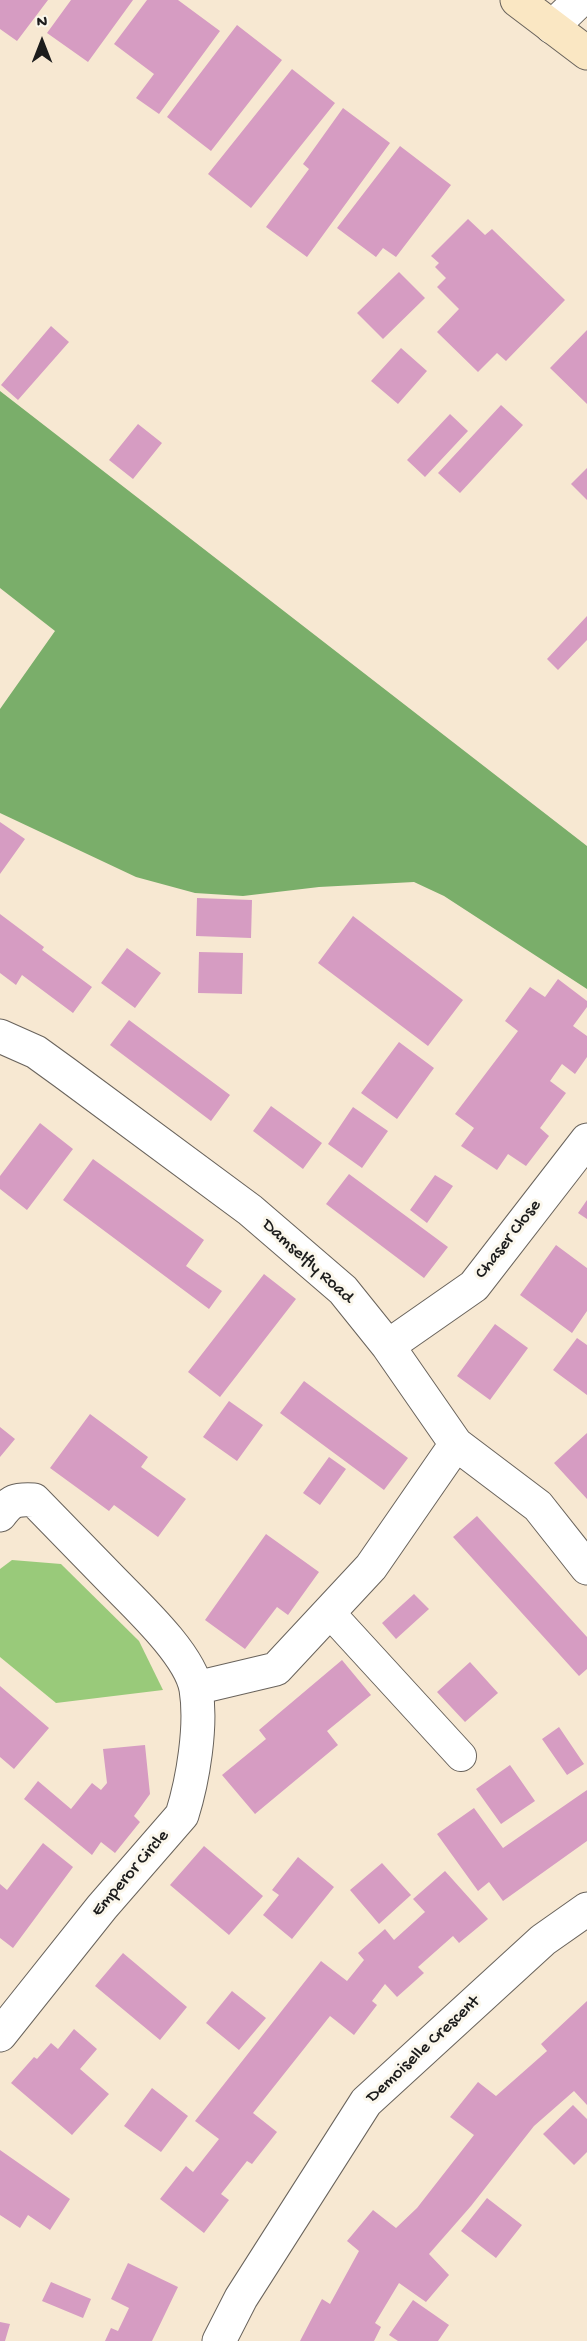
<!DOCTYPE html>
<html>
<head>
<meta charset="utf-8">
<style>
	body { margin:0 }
	#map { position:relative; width:587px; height:2341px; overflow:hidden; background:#f7e8d2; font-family:"Gochi Hand",sans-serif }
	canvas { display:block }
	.north { position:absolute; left:12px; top:12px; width:60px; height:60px; -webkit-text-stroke:4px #fbf7ec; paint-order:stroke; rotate:0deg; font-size:16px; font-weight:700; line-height:24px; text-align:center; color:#1c1c1c }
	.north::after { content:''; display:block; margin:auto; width:21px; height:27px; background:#1c1c1c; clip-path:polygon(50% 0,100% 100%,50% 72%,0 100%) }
</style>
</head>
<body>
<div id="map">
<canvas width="587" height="2341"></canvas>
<div class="north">N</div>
</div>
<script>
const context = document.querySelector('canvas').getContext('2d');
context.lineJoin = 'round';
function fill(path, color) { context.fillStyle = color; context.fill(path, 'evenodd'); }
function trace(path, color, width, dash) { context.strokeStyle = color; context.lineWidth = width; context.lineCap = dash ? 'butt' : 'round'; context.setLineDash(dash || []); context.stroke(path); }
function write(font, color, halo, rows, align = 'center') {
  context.font = font + ' "Gochi Hand",sans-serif'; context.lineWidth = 6; context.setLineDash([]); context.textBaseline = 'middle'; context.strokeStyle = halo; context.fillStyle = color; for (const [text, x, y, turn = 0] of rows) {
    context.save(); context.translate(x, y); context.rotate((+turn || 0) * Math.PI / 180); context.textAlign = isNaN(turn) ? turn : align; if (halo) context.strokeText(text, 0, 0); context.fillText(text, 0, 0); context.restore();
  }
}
fill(new Path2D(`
	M 12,1560 L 61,1564 L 139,1641 L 163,1690 L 56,1703 L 0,1657 L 0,1569 Z`), '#99ca7a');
fill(new Path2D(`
	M 0,391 L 587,846 L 587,989 L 444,896 L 414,882 L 319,887 L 243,896 L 195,893 L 136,877 L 0,813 L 0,709 L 55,631 L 0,588 Z`), '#7aae6a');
fill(new Path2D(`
	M 0,0 L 48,0 L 17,41 L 0,29 Z
	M 71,0 L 133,0 L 88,62 L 47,33 Z
	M 147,0 L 178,0 L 220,31 L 159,114 L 136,98 L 154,74 L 114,44 Z
	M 237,25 L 282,60 L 211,151 L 167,117 Z
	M 292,69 L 335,103 L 251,208 L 208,174 Z
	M 343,108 L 390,143 L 307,257 L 266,227 L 309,169 L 303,164 Z
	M 400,146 L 451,185 L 396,257 L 383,248 L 376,257 L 337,228 Z
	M 468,219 L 485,235 L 492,229 L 565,300 L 506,361 L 497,353 L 478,372 L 437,332 L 459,309 L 437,287 L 446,278 L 435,267 L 439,263 L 431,256 Z
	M 399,272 L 425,298 L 383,339 L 357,313 Z
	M 51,326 L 69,342 L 18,400 L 1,385 Z
	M 587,330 L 587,404 L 550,368 Z
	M 401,348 L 427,371 L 398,404 L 371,381 Z
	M 501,405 L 523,425 L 460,493 L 438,473 Z
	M 450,414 L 468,431 L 425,477 L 407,460 Z
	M 138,424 L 162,443 L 133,479 L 109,460 Z
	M 587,468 L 587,500 L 571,484 Z
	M 587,616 L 587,640 L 558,670 L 547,659 Z
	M 0,822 L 25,839 L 0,874 Z
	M 197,898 L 252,900 L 251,938 L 196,936 Z
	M 0,914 L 44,947 L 42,950 L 92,987 L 73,1013 L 22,975 L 16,985 L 0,973 Z
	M 353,916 L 463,1000 L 428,1046 L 318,963 Z
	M 127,948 L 161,973 L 135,1008 L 101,983 Z
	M 199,952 L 243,953 L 242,994 L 198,993 Z
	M 558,979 L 587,1001 L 587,1007 L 573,1026 L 587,1036 L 587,1057 L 575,1074 L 562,1064 L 550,1081 L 566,1093 L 540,1128 L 549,1136 L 526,1166 L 508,1154 L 497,1170 L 461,1146 L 474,1128 L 455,1114 L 518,1031 L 505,1021 L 530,987 L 545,997 Z
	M 129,1020 L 230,1095 L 211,1121 L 110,1045 Z
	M 399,1042 L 434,1068 L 397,1119 L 361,1093 Z
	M 271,1106 L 322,1143 L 303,1169 L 253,1131 Z
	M 353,1107 L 388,1131 L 362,1168 L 328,1144 Z
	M 40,1123 L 73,1149 L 27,1210 L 0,1189 L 0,1176 Z
	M 93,1159 L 204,1240 L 186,1266 L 222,1291 L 209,1309 L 63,1200 Z
	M 349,1174 L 448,1247 L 424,1278 L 326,1204 Z
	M 435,1175 L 453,1186 L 427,1223 L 410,1210 Z
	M 587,1200 L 587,1219 L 578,1213 Z
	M 556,1245 L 587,1268 L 587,1311 L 572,1333 L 520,1295 Z
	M 264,1274 L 296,1299 L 220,1397 L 188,1372 Z
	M 495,1324 L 528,1348 L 490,1400 L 457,1376 Z
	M 577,1338 L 587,1345 L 587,1395 L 553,1370 Z
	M 304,1381 L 408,1458 L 384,1490 L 280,1413 Z
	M 229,1401 L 263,1425 L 237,1461 L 203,1437 Z
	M 90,1414 L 148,1457 L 141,1467 L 186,1499 L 158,1537 L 114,1505 L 109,1511 L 50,1468 Z
	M 0,1427 L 15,1439 L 0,1457 Z
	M 587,1433 L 587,1499 L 554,1463 Z
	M 329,1457 L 346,1469 L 320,1505 L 303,1493 Z
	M 477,1516 L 587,1637 L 587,1669 L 579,1676 L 453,1537 Z
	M 266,1534 L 319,1572 L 288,1615 L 277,1607 L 245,1649 L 205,1620 Z
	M 414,1594 L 429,1609 L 396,1639 L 382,1623 Z
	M 342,1660 L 371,1695 L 327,1731 L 338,1745 L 255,1814 L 222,1775 L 266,1739 L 259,1730 Z
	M 470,1662 L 498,1693 L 465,1722 L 437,1692 Z
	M 0,1686 L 49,1728 L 14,1769 L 0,1757 Z
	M 559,1727 L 584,1764 L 567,1775 L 542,1739 Z
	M 145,1745 L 150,1794 L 134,1816 L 140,1822 L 115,1853 L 101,1842 L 92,1855 L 24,1799 L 38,1781 L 71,1809 L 92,1783 L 101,1790 L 107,1783 L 103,1749 Z
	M 510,1765 L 535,1801 L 501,1824 L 476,1789 Z
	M 587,1790 L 587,1841 L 503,1901 L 489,1882 L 478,1891 L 437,1834 L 474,1808 L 503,1848 Z
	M 43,1843 L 73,1867 L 13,1948 L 0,1938 L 0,1884 L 7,1890 Z
	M 204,1846 L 263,1896 L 229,1935 L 170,1885 Z
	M 298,1857 L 334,1887 L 292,1939 L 263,1915 L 279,1895 L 272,1890 Z
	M 382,1863 L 411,1895 L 379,1924 L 350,1890 Z
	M 445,1871 L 488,1919 L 459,1943 L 453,1936 L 418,1967 L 424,1973 L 397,1997 L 385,1984 L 372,2001 L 377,2005 L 354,2035 L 330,2016 L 253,2113 L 277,2132 L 252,2164 L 247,2161 L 221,2194 L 229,2200 L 204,2233 L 160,2199 L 186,2166 L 193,2172 L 219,2139 L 195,2121 L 321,1961 L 347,1981 L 364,1960 L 358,1953 L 385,1929 L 394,1940 L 425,1912 L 413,1899 Z
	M 123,1953 L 187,2007 L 160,2040 L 95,1986 Z
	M 232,1991 L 266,2018 L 239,2050 L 206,2023 Z
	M 587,2001 L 587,2105 L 574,2091 L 534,2126 L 471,2206 L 429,2254 L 449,2275 L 426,2302 L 399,2283 L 375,2323 L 381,2327 L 374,2341 L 300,2341 L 322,2299 L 330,2304 L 359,2251 L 347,2241 L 373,2210 L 396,2228 L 417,2208 L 474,2135 L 450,2117 L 478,2082 L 496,2096 L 547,2051 L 541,2044 Z
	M 74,2029 L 97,2049 L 80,2069 L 109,2094 L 72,2135 L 11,2083 L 34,2057 L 37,2059 L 51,2043 L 58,2049 Z
	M 152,2088 L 188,2116 L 161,2152 L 124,2126 Z
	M 573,2105 L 587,2119 L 587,2152 L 574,2165 L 543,2134 Z
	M 0,2150 L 70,2199 L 50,2230 L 28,2215 L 20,2228 L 0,2215 Z
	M 487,2198 L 522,2225 L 496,2258 L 461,2231 Z
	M 128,2263 L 178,2287 L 152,2341 L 105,2341 L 111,2328 L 118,2331 L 129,2308 L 111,2299 Z
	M 51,2282 L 91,2299 L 83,2318 L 42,2301 Z
	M 413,2300 L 449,2325 L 438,2341 L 398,2341 L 389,2335 Z
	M 0,2322 L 10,2324 L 5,2341 L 0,2341 Z`), '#d69cc2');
const lane = new Path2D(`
	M 329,1612 L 461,1756`);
const street = new Path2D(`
	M 552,27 L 580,0
	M 0,1036 L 36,1052 L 65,1073 L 250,1210 L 343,1290 L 388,1346 L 456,1444 L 538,1506 L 587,1568
	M 388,1346 L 474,1286 L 587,1140
	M 0,1515 C 11,1500 16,1499 34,1500 C 59,1526 85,1552 110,1578 C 135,1604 190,1654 196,1689 C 202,1726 193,1780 182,1815 L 102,1907 L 0,2035
	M 196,1688 L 276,1669 L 371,1567 L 456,1444
	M 219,2341 L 241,2298 L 366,2102 L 543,1940 L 587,1909`);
const secondary = new Path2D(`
	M 517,0 L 587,53`);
trace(lane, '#69635c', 32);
trace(street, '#69635c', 35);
trace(secondary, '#69635c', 35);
trace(lane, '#fff', 30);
trace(street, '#fff', 33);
trace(secondary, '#fae7c3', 33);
write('18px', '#1c1c1c', '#fbf7ec', [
	["Chaser Close",509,1240,-52],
	["Damselfly Road",307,1262,42],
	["Emperor Circle",131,1874,-49],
	["Demoiselle Crescent",424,2050,-43]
]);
</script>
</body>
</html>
